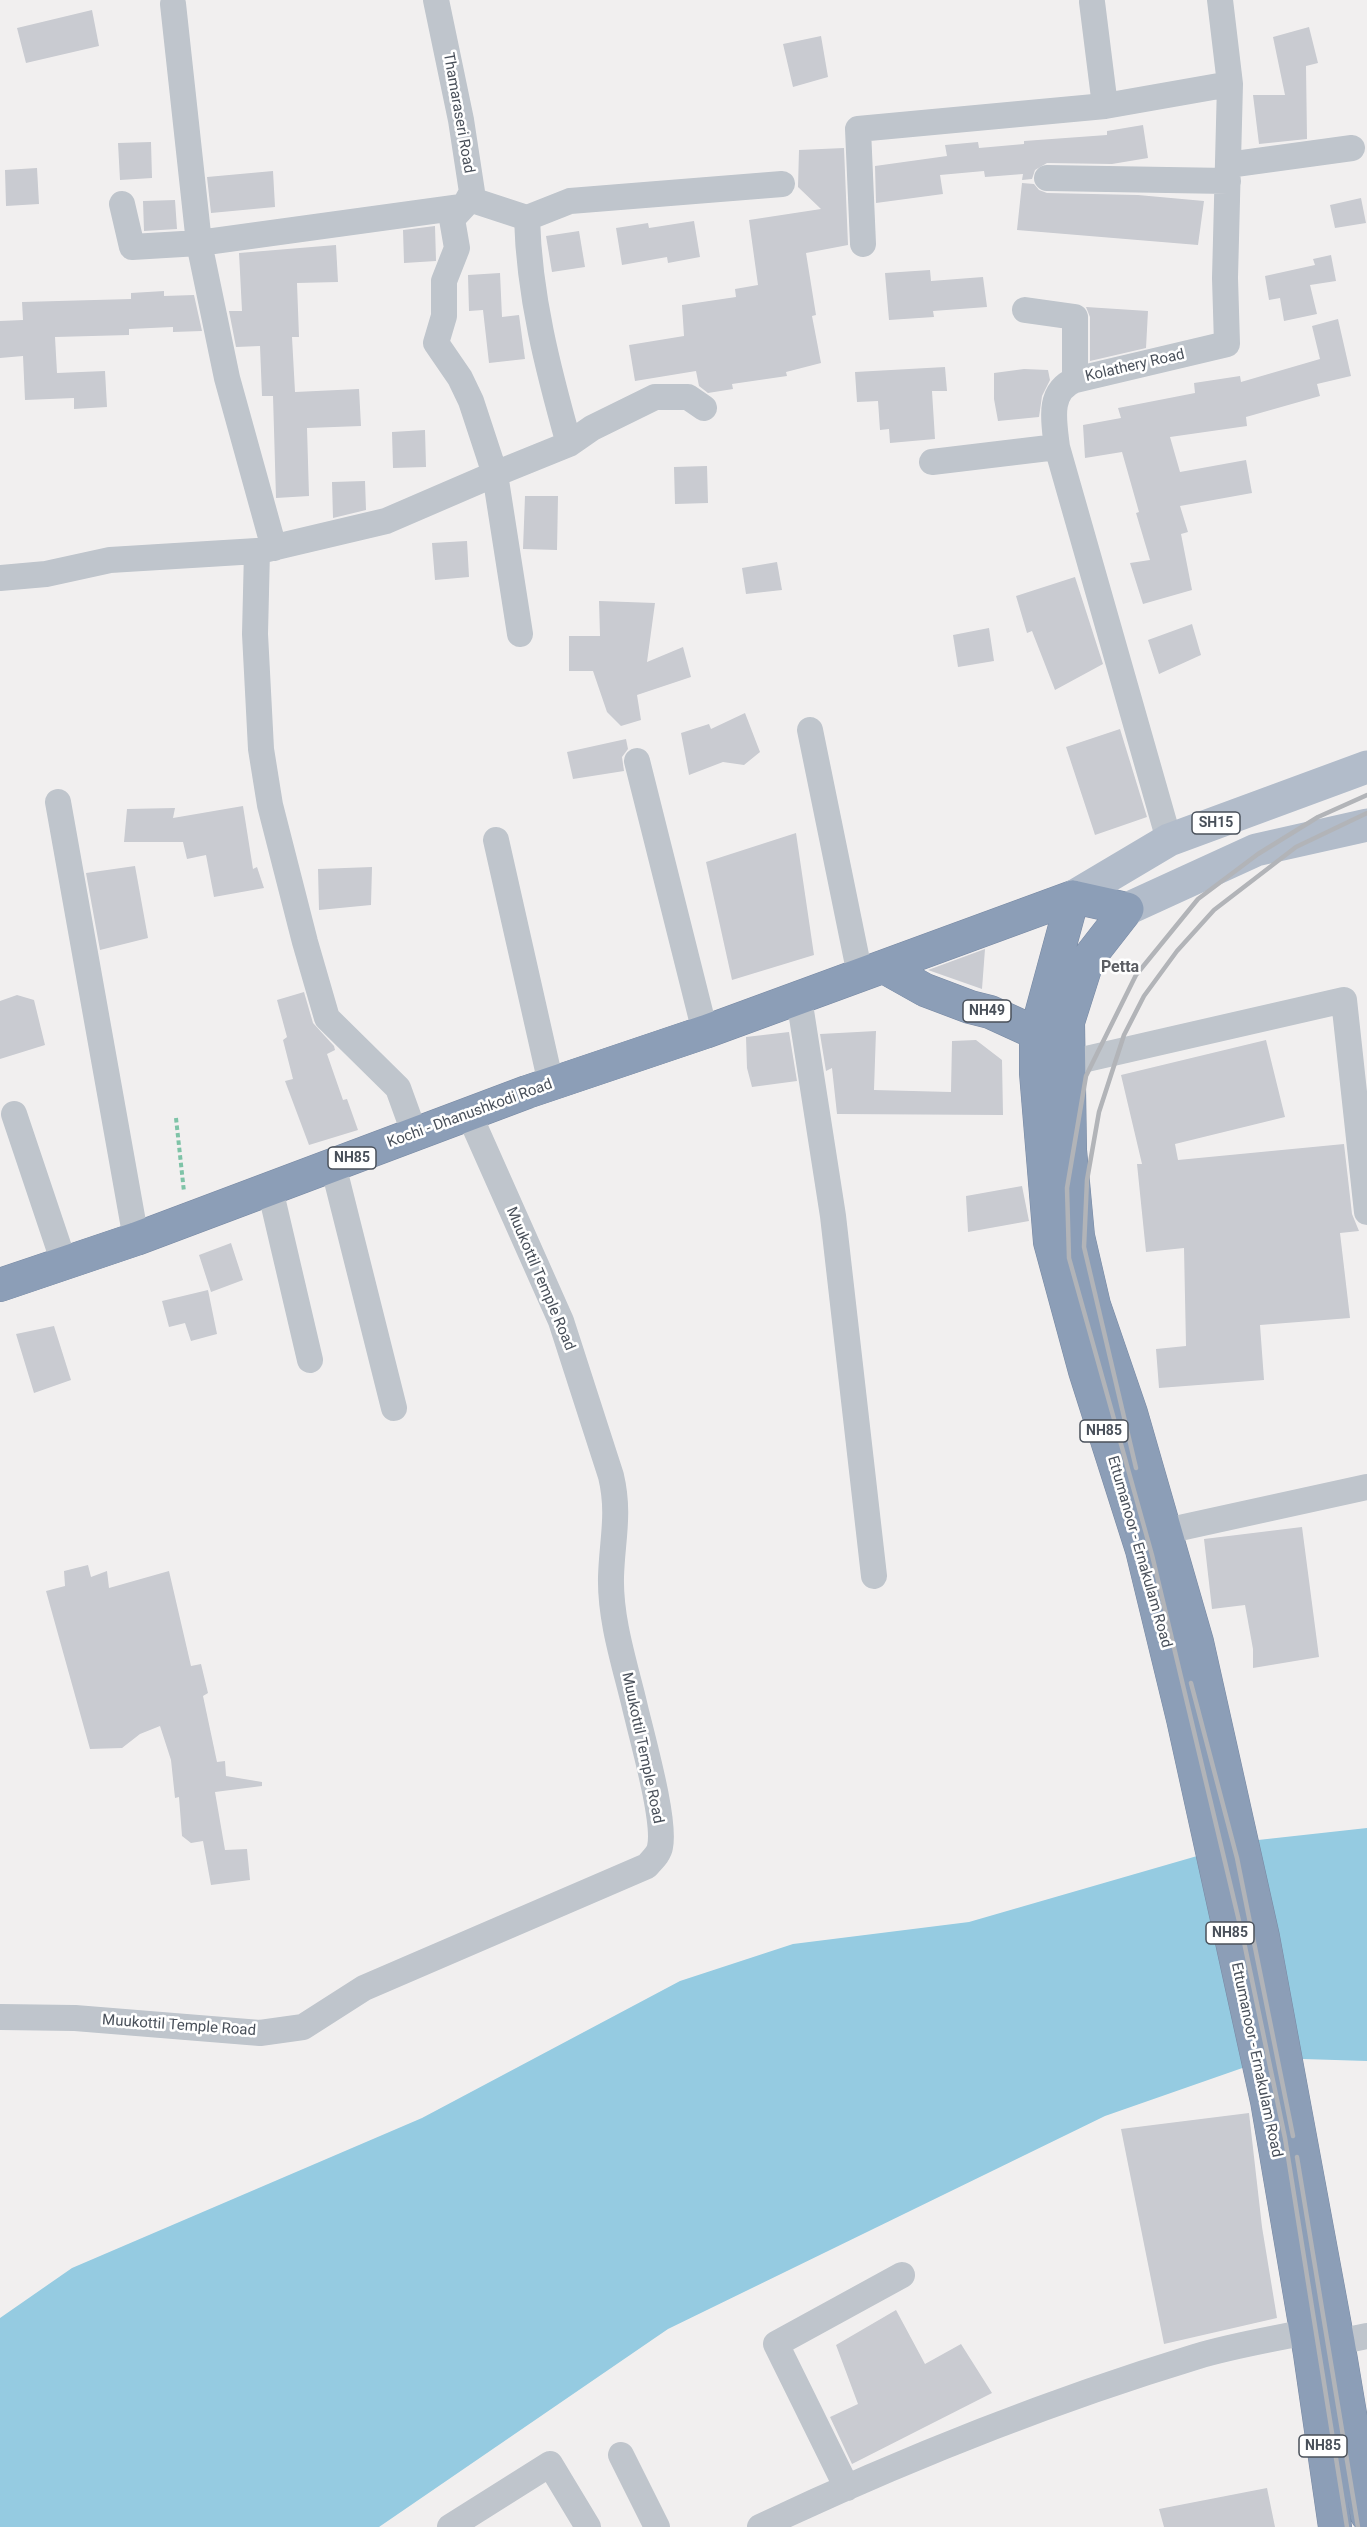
<!DOCTYPE html>
<html>
<head>
<meta charset="utf-8">
<style>
	body { margin:0 }
	canvas { display:block; background:#f1efef }
</style>
</head>
<body>
<canvas width="1367" height="2527"></canvas>
<script>
const context = document.querySelector('canvas').getContext('2d');
context.lineJoin = 'round';
function fill(path, color) { context.fillStyle = color; context.fill(path, 'evenodd'); }
function trace(path, color, width, dash) { context.strokeStyle = color; context.lineWidth = width; context.lineCap = dash ? 'butt' : 'round'; context.setLineDash(dash || []); context.stroke(path); }
function write(font, color, halo, rows, align = 'center') {
  context.font = font + ' Roboto,sans-serif'; context.lineWidth = 5; context.setLineDash([]); context.textBaseline = 'middle'; context.strokeStyle = halo; context.fillStyle = color; for (const [text, x, y, turn = 0] of rows) {
    context.save(); context.translate(x, y); context.rotate((+turn || 0) * Math.PI / 180); context.textAlign = isNaN(turn) ? turn : align; if (halo) context.strokeText(text, 0, 0); context.fillText(text, 0, 0); context.restore();
  }
}
fill(new Path2D(`
	M 1367,1828 L 1367,2061 L 1271,2058 L 1105,2116 L 668,2329 L 379,2527 L 0,2527 L 0,2318 L 72,2268 L 422,2118 L 680,1981 L 793,1944 L 969,1922 L 1249,1841 Z`), '#95cbe1');
fill(new Path2D(`
	M 92,10 L 99,46 L 26,63 L 17,28 Z
	M 1309,27 L 1318,63 L 1306,66 L 1307,139 L 1259,144 L 1253,95 L 1285,95 L 1273,37 Z
	M 821,36 L 828,77 L 793,87 L 783,44 Z
	M 1143,125 L 1148,158 L 1112,164 L 1047,163 L 1035,170 L 1032,179 L 1022,180 L 1023,174 L 985,177 L 984,171 L 940,175 L 943,194 L 876,203 L 875,166 L 947,156 L 945,145 L 978,142 L 979,148 L 1024,144 L 1024,141 L 1107,135 L 1107,131 Z
	M 151,142 L 152,178 L 120,180 L 118,143 Z
	M 844,148 L 848,245 L 806,253 L 816,315 L 812,316 L 821,363 L 786,372 L 787,376 L 732,384 L 733,389 L 708,393 L 699,386 L 696,371 L 635,381 L 629,345 L 684,336 L 682,305 L 736,297 L 735,289 L 758,285 L 749,220 L 821,209 L 798,187 L 799,150 Z
	M 37,168 L 39,204 L 6,206 L 5,170 Z
	M 273,171 L 275,207 L 211,213 L 207,177 Z
	M 1022,183 L 1034,184 L 1039,190 L 1047,193 L 1138,195 L 1204,201 L 1198,245 L 1017,230 Z
	M 1361,198 L 1366,223 L 1335,228 L 1330,205 Z
	M 175,200 L 177,229 L 144,231 L 143,201 Z
	M 694,221 L 700,257 L 668,263 L 667,257 L 622,265 L 616,228 L 648,223 L 649,228 Z
	M 435,226 L 436,261 L 404,263 L 403,230 Z
	M 579,231 L 585,267 L 552,272 L 546,236 Z
	M 336,245 L 338,282 L 297,283 L 299,337 L 292,337 L 295,392 L 359,389 L 361,426 L 307,428 L 309,496 L 276,498 L 273,396 L 262,396 L 260,346 L 236,347 L 229,311 L 242,311 L 239,253 Z
	M 1331,255 L 1336,281 L 1310,285 L 1317,314 L 1284,321 L 1280,298 L 1269,300 L 1265,276 L 1315,265 L 1313,259 Z
	M 930,270 L 931,281 L 983,277 L 987,307 L 933,311 L 934,317 L 889,320 L 885,273 Z
	M 500,273 L 502,317 L 519,315 L 525,359 L 489,363 L 483,310 L 469,311 L 468,275 Z
	M 164,291 L 164,296 L 194,295 L 202,331 L 173,332 L 173,327 L 129,329 L 129,335 L 55,337 L 57,373 L 105,371 L 107,407 L 74,409 L 74,398 L 25,400 L 23,356 L 0,358 L 0,321 L 23,320 L 22,302 L 131,299 L 131,293 Z
	M 1086,307 L 1148,311 L 1146,348 L 1090,361 L 1090,317 Z
	M 1338,319 L 1351,376 L 1317,384 L 1320,396 L 1246,417 L 1247,426 L 1170,437 L 1180,472 L 1246,460 L 1252,493 L 1180,506 L 1188,532 L 1181,534 L 1192,590 L 1143,604 L 1130,563 L 1150,560 L 1136,513 L 1139,512 L 1122,452 L 1085,458 L 1083,425 L 1121,418 L 1118,408 L 1195,393 L 1194,383 L 1240,376 L 1241,382 L 1320,359 L 1312,326 Z
	M 945,367 L 947,391 L 932,391 L 935,439 L 890,443 L 889,429 L 880,430 L 878,401 L 857,402 L 855,372 Z
	M 1024,369 L 1048,370 L 1050,380 L 1042,396 L 1039,417 L 998,421 L 994,399 L 994,373 Z
	M 425,430 L 426,467 L 393,468 L 392,432 Z
	M 707,466 L 708,503 L 675,504 L 674,467 Z
	M 365,481 L 366,510 L 333,518 L 332,482 Z
	M 525,496 L 558,496 L 557,550 L 523,549 Z
	M 467,541 L 469,577 L 435,580 L 432,543 Z
	M 777,562 L 782,590 L 746,594 L 742,568 Z
	M 1075,577 L 1103,664 L 1055,690 L 1032,631 L 1027,633 L 1016,596 Z
	M 599,601 L 655,603 L 647,662 L 683,647 L 691,677 L 637,695 L 641,720 L 621,726 L 607,712 L 593,671 L 569,671 L 569,636 L 600,636 Z
	M 1192,624 L 1201,655 L 1159,674 L 1148,640 Z
	M 989,628 L 994,661 L 958,667 L 953,635 Z
	M 745,713 L 760,752 L 744,765 L 723,762 L 689,775 L 681,733 L 709,724 L 711,729 Z
	M 1120,729 L 1147,817 L 1095,835 L 1066,747 Z
	M 626,739 L 628,749 L 622,757 L 624,771 L 573,779 L 567,752 Z
	M 243,806 L 253,869 L 257,867 L 264,888 L 214,897 L 206,855 L 187,859 L 183,842 L 124,842 L 127,809 L 175,808 L 173,818 Z
	M 796,833 L 814,955 L 732,980 L 706,862 Z
	M 135,866 L 148,938 L 100,950 L 86,873 Z
	M 372,867 L 371,905 L 319,910 L 318,869 Z
	M 985,949 L 982,989 L 928,970 Z
	M 304,992 L 313,1023 L 334,1046 L 335,1050 L 327,1054 L 343,1100 L 347,1099 L 358,1130 L 309,1145 L 285,1081 L 293,1079 L 283,1040 L 287,1037 L 277,1000 Z
	M 17,995 L 34,1000 L 45,1045 L 0,1059 L 0,1001 Z
	M 876,1031 L 874,1090 L 951,1092 L 952,1041 L 976,1040 L 1002,1060 L 1003,1115 L 837,1114 L 832,1068 L 826,1071 L 820,1034 Z
	M 789,1032 L 797,1081 L 752,1087 L 747,1068 L 746,1037 Z
	M 1266,1040 L 1285,1117 L 1175,1144 L 1178,1160 L 1344,1144 L 1352,1214 L 1359,1231 L 1340,1233 L 1350,1318 L 1260,1325 L 1264,1380 L 1159,1388 L 1156,1349 L 1186,1346 L 1184,1248 L 1146,1252 L 1137,1164 L 1142,1164 L 1121,1075 Z
	M 1022,1186 L 1029,1221 L 968,1232 L 966,1196 Z
	M 231,1243 L 243,1280 L 211,1292 L 199,1255 Z
	M 208,1290 L 217,1334 L 191,1341 L 185,1323 L 169,1327 L 162,1301 Z
	M 54,1326 L 71,1380 L 34,1393 L 16,1334 Z
	M 1302,1527 L 1319,1657 L 1253,1668 L 1253,1649 L 1245,1605 L 1212,1609 L 1204,1539 Z
	M 88,1565 L 91,1577 L 107,1571 L 109,1588 L 169,1571 L 191,1666 L 201,1664 L 208,1693 L 203,1696 L 217,1762 L 225,1761 L 226,1776 L 262,1782 L 262,1786 L 215,1792 L 225,1850 L 247,1849 L 250,1880 L 211,1885 L 203,1841 L 191,1843 L 182,1836 L 179,1797 L 175,1798 L 171,1760 L 160,1726 L 140,1734 L 122,1748 L 90,1749 L 46,1591 L 65,1586 L 64,1571 Z
	M 1249,2113 L 1262,2227 L 1277,2318 L 1164,2344 L 1121,2129 Z
	M 896,2310 L 925,2364 L 961,2344 L 992,2393 L 852,2464 L 830,2417 L 858,2404 L 836,2345 Z
	M 1267,2488 L 1275,2527 L 1164,2527 L 1159,2509 Z`), '#c9cbd1');
const highway = new Path2D(`
	M 1073,897 L 1036,1033 L 1036,1073 L 1050,1242 L 1085,1371 L 1142,1550 L 1183,1719 L 1267,2101 L 1310,2354 L 1335,2527
	M 884,967 L 925,990 L 970,1007 L 990,1012 L 1036,1033 L 1058,1035
	M 0,1285 L 136,1239 L 527,1092 L 705,1032 L 1073,897 L 1127,909 L 1088,959 L 1068,1022 L 1070,1150 L 1078,1236 L 1094,1305 L 1131,1413 L 1197,1642 L 1263,1937 L 1338,2342 L 1367,2515`);
trace(highway, '#7889a3', 34);
trace(new Path2D(`
	M 176,1118 L 184,1192`), '#7ec3a7', 4, [4.5, 3]);
trace(new Path2D(`
	M 436,0 L 461,120 L 472,192 L 465,205 L 452,219 L 457,248 L 444,281 L 444,316 L 436,343 L 460,378 L 471,401 L 495,474 L 569,444 L 592,428 L 655,397 L 688,397 L 704,408
	M 1092,2 L 1105,106
	M 173,4 L 199,243 L 227,378 L 274,548
	M 1228,165 L 1352,148
	M 1047,178 L 1228,181
	M 469,199 L 527,218 C 529,296 548,369 569,444
	M 122,204 L 132,247 L 199,243 L 461,207
	M 527,218 L 570,201 L 782,184
	M 863,244 L 858,129 L 1105,106 L 1230,84
	M 1025,310 L 1075,317 L 1075,380
	M 932,462 L 1057,447
	M 259,551 L 386,521 L 495,474 L 520,634
	M 0,578 L 46,574 L 110,560 L 257,551 L 255,634 L 261,749 L 270,805 L 305,942 L 327,1018 L 398,1088 L 415,1135
	M 810,730 L 860,975
	M 637,761 L 705,1032
	M 58,802 L 136,1239
	M 496,840 L 551,1084
	M 1169,840 L 1057,447 C 1054,422 1047,391 1075,380 L 1227,344 L 1225,278 L 1230,84 L 1220,0
	M 799,998 L 833,1216 L 874,1576
	M 1069,1063 L 1344,1000 L 1367,1212
	M 14,1114 L 64,1263
	M 333,1165 L 394,1408
	M 270,1189 L 310,1360
	M 1166,1531 L 1367,1487
	M 0,2017 L 75,2018 L 260,2033 L 303,2027 L 364,1988 L 647,1866 C 651,1861 659,1854 660,1847 C 666,1820 641,1734 634,1703 C 624,1662 610,1619 611,1577 C 612,1540 620,1514 611,1476 L 561,1321 L 469,1114
	M 1338,2342 L 1367,2336
	M 621,2455 L 657,2527
	M 847,2488 L 776,2344 L 902,2275
	M 450,2527 L 550,2464 L 588,2527
	M 760,2527 C 900,2461 1047,2402 1195,2357 C 1231,2346 1269,2340 1306,2332`), '#bfc5cc', 26);
trace(new Path2D(`
	M 1073,897 L 1169,840 L 1367,767
	M 1127,909 L 1256,850 L 1367,825`), '#b2bcca', 33);
trace(highway, '#8c9eb7', 33);
trace(new Path2D(`
	M 1136,1468 L 1084,1247 L 1087,1180 L 1099,1112 L 1124,1035 L 1144,996 L 1177,951 L 1214,910 L 1296,847 L 1367,813
	M 1191,1683 L 1237,1858 L 1293,2136
	M 1297,2157 L 1358,2527
	M 1347,2527 L 1285,2138 L 1244,1942 L 1152,1555 L 1069,1258 L 1067,1188 L 1086,1076 L 1136,975 L 1198,899 L 1258,854 L 1318,817 L 1367,795`), '#b2b4b8', 4.5);
for (const [x, y, w] of [
	[1216,823,48],
	[987,1011,48],
	[352,1158,48],
	[1104,1431,48],
	[1230,1933,48],
	[1323,2446,48]
]) { const box = new Path2D(); box.roundRect(x - w / 2, y - 11, w, 22, 4.5); context.fillStyle = '#fff'; context.fill(box); trace(box, '#49505a', 1.5); }
write('bold 14px', '#49505a', null, [
	["SH15",1216,823],
	["NH49",987,1011],
	["NH85",352,1158],
	["NH85",1104,1431],
	["NH85",1230,1933],
	["NH85",1323,2446]
]);
write('15px', '#49505a', '#fff', [
	["Thamaraseri Road",458,113,80],
	["Kolathery Road",1135,366,-13],
	["Kochi - Dhanushkodi Road",470,1114,-20],
	["Muukottil Temple Road",540,1279,67],
	["Ettumanoor - Ernakulam Road",1139,1552,74],
	["Muukottil Temple Road",642,1748,78],
	["Muukottil Temple Road",179,2026,4],
	["Ettumanoor - Ernakulam Road",1256,2060,78]
]);
write('bold 16px', '#5c5e63', '#fff', [
	["Petta",1120,968]
]);
</script>
</body>
</html>
